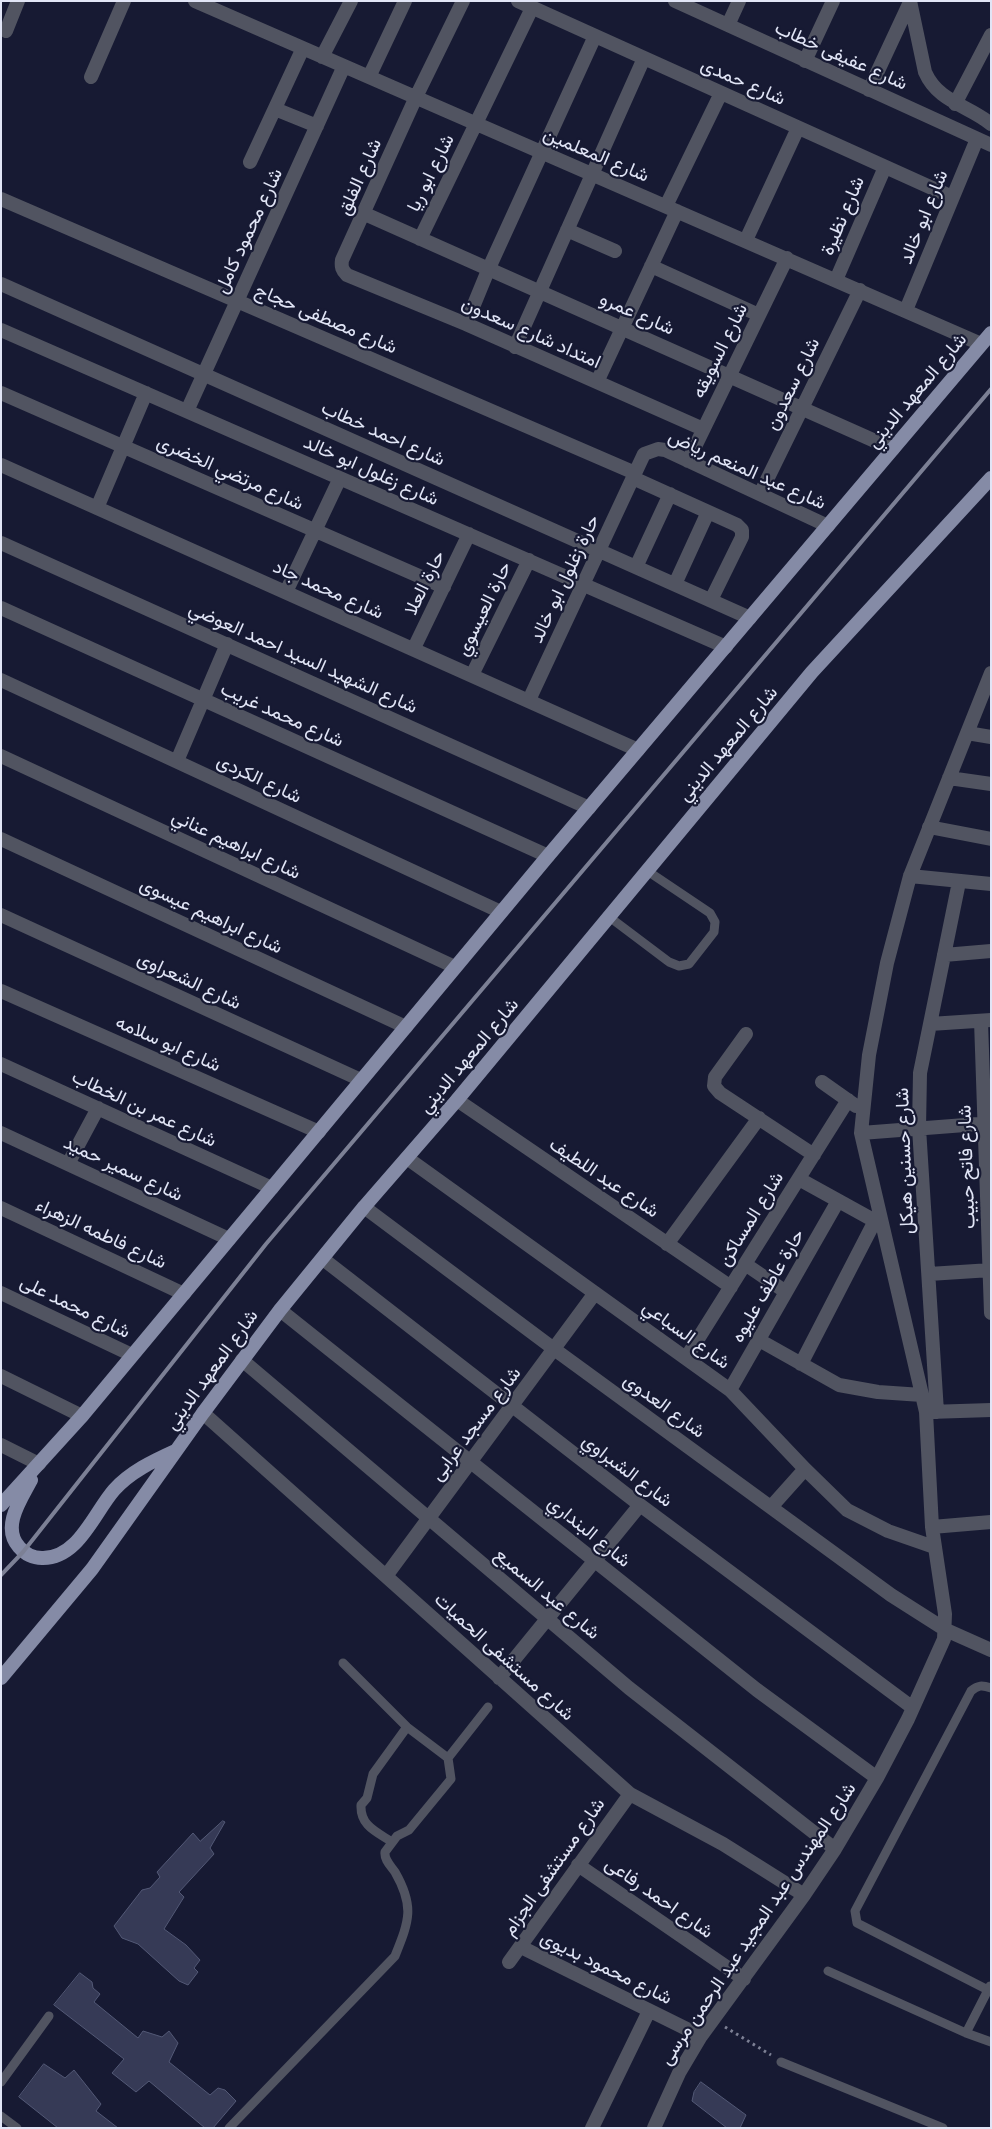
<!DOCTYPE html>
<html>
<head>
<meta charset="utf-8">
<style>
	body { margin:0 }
	#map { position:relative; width:992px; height:2129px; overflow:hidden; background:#171a33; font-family:Figtree,sans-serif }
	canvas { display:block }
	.frame { position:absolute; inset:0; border:2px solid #e1e5f6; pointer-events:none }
</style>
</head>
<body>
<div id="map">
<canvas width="992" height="2129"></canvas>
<div class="frame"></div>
</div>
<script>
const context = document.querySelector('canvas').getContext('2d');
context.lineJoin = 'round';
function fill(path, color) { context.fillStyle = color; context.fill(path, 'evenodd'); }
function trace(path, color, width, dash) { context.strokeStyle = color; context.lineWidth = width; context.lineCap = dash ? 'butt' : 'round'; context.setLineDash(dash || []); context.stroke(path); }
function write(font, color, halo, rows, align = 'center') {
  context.font = font + ' Figtree,Vazirmatn,sans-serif'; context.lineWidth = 4.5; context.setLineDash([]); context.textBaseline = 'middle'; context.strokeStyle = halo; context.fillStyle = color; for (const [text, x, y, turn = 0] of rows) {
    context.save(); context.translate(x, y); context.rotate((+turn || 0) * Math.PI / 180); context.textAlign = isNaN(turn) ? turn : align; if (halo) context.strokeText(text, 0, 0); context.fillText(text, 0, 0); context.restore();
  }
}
const building = new Path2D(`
	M 223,1821 L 225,1822 L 210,1848 L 214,1854 L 179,1892 L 184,1897 L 164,1929 L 186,1945 L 200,1960 L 194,1968 L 198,1972 L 188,1985 L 179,1981 L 138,1944 L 122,1938 L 114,1926 L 142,1890 L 150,1888 L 160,1877 L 157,1872 L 193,1833 L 200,1841 Z
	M 80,1973 L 92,1982 L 93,1988 L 100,1994 L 94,2002 L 138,2038 L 143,2031 L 162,2037 L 169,2031 L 178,2043 L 169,2062 L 210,2095 L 218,2088 L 225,2090 L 236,2101 L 213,2128 L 205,2128 L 149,2081 L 136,2092 L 112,2073 L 124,2059 L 54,2005 Z
	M 44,2064 L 65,2078 L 74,2070 L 101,2104 L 96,2111 L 118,2128 L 58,2128 L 19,2097 Z
	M 701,2082 L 746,2115 L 740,2128 L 727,2128 L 692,2101 L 694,2092 Z`);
fill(building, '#363a56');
trace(building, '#535976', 1);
trace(new Path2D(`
	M 725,2027 L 771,2055`), '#7d8095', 3, [2.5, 4]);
trace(new Path2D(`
	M 608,916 L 669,962 L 679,966 L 689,964 L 714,932 L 715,922 L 710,913 L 646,870
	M 343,1663 L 407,1727 L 448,1758
	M 392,1842 C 377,1832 360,1826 361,1805 L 367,1798 L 373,1774 L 407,1727
	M 828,1971 L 966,2033 L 991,2042
	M 988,1990 L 857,1923 L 855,1911 L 971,1691 C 978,1685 982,1685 991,1688
	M 966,2033 L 990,1986
	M 781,2062 L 943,2128
	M 1,2082 L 49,2016
	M 1,2116 L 17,2128
	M 229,2128 L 395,1956 C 409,1921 415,1907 395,1872 C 391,1866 384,1860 385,1852 L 397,1836 L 409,1830 L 451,1779 L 448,1758 L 488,1707`), '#515461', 9);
trace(new Path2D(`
	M 195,1 L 981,344
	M 463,1 L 416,97 L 342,260 C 341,267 342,270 347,275 L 466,324 L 703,429
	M 518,1 L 952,197
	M 675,1 L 991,145
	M 910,1 L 925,72 C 938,102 968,105 991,124
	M 728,25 L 739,1
	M 6,31 L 18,1
	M 322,57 L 351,1
	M 805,61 L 833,1
	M 91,77 L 124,1
	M 369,77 L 405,1
	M 869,90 L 910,2
	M 955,104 L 991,35
	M 275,109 L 317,126
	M 250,162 L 303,48
	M 1,199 L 635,473
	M 666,206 L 721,93
	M 365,214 L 893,449
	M 567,230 L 615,251
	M 420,239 L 532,8
	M 746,240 L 798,128
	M 651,266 L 759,315
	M 836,280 L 885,167
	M 1,284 L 750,618
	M 906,310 L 977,139
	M 466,324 L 489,268 L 595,36
	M 1,330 L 726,647
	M 515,347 L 644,58
	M 597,382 L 677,211
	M 1,393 L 444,587
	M 187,411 L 344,66
	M 688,461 L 787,258
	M 1,465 L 638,750
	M 633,478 L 737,525 L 742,530 L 742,537 L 711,600
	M 760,494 L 860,290
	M 97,508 L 146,393
	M 1,543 L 589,808
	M 636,567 L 670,494
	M 675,584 L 708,512
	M 286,592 L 340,478
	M 1,608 L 548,856
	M 414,648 L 469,534
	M 472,675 L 529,560
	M 1,680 L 501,912
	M 529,700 L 644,454 L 658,449 L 665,450 L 828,526
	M 967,733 L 991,737
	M 1,756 L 455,967
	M 177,761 L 227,644
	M 949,778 L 991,784
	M 929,827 L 991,839
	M 1,839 L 406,1027
	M 910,876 L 991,884
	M 1,915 L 361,1080
	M 944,955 L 991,951
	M 1,991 L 319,1132
	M 981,1021 L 991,1313
	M 930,1024 L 991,1020
	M 746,1034 L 715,1077 L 714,1086 L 720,1093 L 814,1155
	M 1,1064 L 272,1188
	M 822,1082 L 856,1106
	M 457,1100 L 731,1287
	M 1,1133 L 229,1239
	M 861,1133 L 991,1123
	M 407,1158 L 730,1390 L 805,1469 L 847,1510 L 888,1531 L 934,1547
	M 68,1164 L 98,1108
	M 799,1179 L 875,1221
	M 364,1207 L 554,1349 L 891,1595 L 946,1630 L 991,1650
	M 1,1208 L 184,1294
	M 667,1244 L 759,1118
	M 323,1259 L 640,1505 L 913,1708
	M 745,1264 L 786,1292
	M 929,1274 L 991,1270
	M 1,1293 L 132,1355
	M 280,1310 L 757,1690 L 877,1778
	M 759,1340 L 839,1385 L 878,1392 L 922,1395
	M 686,1358 L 848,1100
	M 242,1360 L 629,1688 L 835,1849
	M 801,1364 L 879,1213
	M 1,1376 L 82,1416
	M 730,1390 L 838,1201
	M 929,1412 L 991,1410
	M 937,1412 L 919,1128 L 920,1073 L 959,882
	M 203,1413 L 630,1794 L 723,1844 L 804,1895
	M 1,1445 L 39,1464
	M 771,1507 L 805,1469
	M 932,1527 L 991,1522
	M 386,1576 L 595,1293
	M 499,1678 L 640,1505
	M 578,1865 L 744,1979
	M 521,1947 L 701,2036
	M 509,1962 L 630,1794
	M 592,2128 L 649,2011
	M 654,2128 L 679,2073 L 701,2036 L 804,1895 L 835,1849 L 877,1778 L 908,1719 L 944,1639 L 945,1614 L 932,1527 L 926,1412 L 861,1133 L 869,1055 L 887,963 L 910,876 L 991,673`), '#515461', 14);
trace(new Path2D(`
	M 31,1480 C 21,1499 1,1527 19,1547 C 25,1554 32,1558 42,1558 C 78,1559 94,1513 114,1490 C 130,1472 153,1461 175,1451
	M 1,1505 L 82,1416 L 548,856 L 991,333
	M 1,1678 L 92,1569 L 203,1413 L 280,1310 L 364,1207 L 457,1100 L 812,672 L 991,478`), '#858ba6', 14);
trace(new Path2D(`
	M 1,1575 L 23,1552 L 266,1244 L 991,389`), '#7c8095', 4);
write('19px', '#e1e5f6', '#171a33', [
	["شارع عفيفى خطاب",841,56,24],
	["شارع حمدى",743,82,24],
	["شارع المعلمين",596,155,23],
	["شارع ابو ريا",431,173,-64],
	["شارع الفلق",360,177,-66],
	["شارع نظيرة",843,216,-67],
	["شارع ابو خالد",924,217,-68],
	["شارع محمود كامل",249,231,-65],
	["شارع عمرو",637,314,24],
	["شارع مصطفى حجاج",326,319,23],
	["امتداد شارع سعدون",531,333,24],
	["شارع السويقه",720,351,-64],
	["شارع سعدون",793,384,-64],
	["شارع المعهد الديني",917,391,-50],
	["شارع احمد خطاب",383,434,24],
	["شارع عبد المنعم رياض",747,470,24],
	["شارع زغلول ابو خالد",371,471,24],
	["شارع مرتضي الخضرى",230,473,24],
	["حارة زغلول ابو خالد",565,579,-65],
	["حارة العلا",425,583,-64],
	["شارع محمد جاد",328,590,24],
	["حارة العيسوي",484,609,-64],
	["شارع الشهيد السيد احمد العوضي",303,658,24],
	["شارع محمد غريب",282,715,24],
	["شارع المعهد الديني",728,744,-50],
	["شارع الكردى",259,779,25],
	["شارع ابراهيم عناني",236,845,25],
	["شارع ابراهيم عيسوى",211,916,25],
	["شارع الشعراوى",189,981,25],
	["شارع ابو سلامه",168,1044,24],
	["شارع المعهد الديني",469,1056,-50],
	["شارع عمر بن الخطاب",144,1109,25],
	["شارع حسنين هيكل",905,1161,-92],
	["شارع فاتح حبيب",967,1167,-92],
	["شارع سمير حميد",123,1169,25],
	["شارع عبد اللطيف",604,1178,34],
	["شارع المساكن",751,1219,-58],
	["شارع فاطمه الزهراء",101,1234,25],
	["حارة عاطف عليوه",768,1286,-60],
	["شارع محمد على",75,1307,26],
	["شارع السباعي",686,1335,36],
	["شارع المعهد الديني",212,1370,-54],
	["شارع العدوى",664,1406,36],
	["شارع مسجد عرابى",476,1424,-53],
	["شارع الشبراوي",627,1471,37],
	["شارع البنداري",589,1532,39],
	["شارع عبد السميع",547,1594,40],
	["شارع مستشفى الحميات",504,1657,42],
	["شارع مستشفى الجزام",554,1867,-55],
	["شارع احمد رفاعى",659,1898,35],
	["شارع المهندس عبد المجيد عبد الرحمن مرسى",758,1924,-56],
	["شارع محمود بديوى",606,1968,26]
]);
</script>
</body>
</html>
